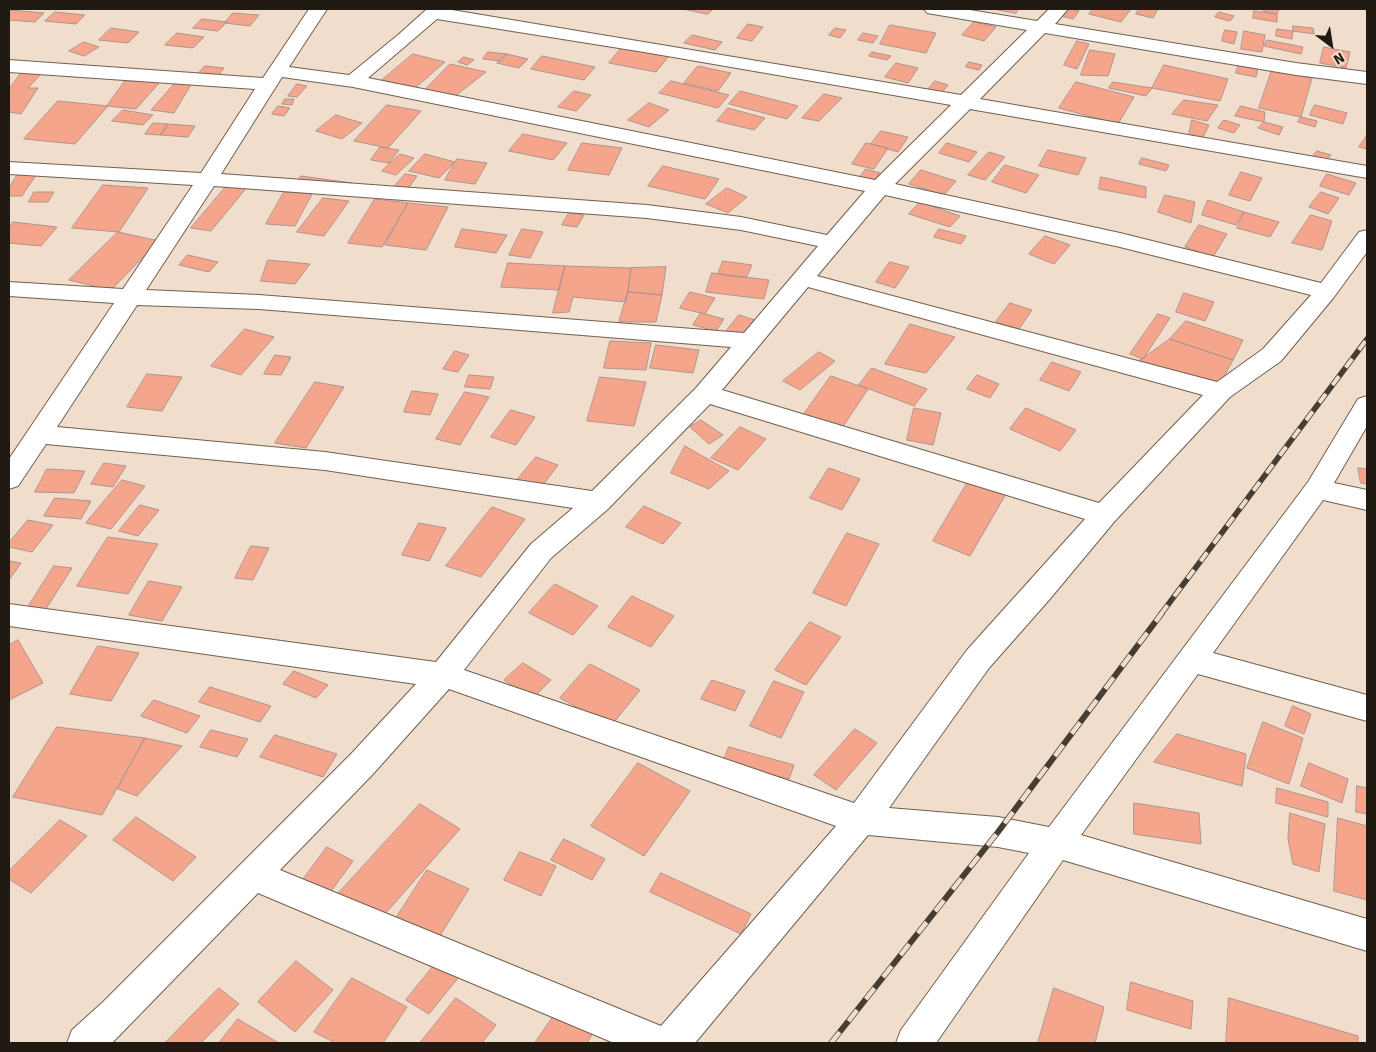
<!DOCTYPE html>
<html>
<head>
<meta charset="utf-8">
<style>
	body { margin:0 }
	#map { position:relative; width:1376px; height:1052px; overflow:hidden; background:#f0ddcb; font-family:Signika,sans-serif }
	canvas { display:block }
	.frame { position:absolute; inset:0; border:10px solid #211a13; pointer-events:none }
	.north { position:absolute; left:1306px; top:20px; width:50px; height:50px; -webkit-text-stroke:4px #f0ddcb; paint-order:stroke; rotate:149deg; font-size:14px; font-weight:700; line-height:20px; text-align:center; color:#211a13 }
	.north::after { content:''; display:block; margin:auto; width:18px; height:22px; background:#211a13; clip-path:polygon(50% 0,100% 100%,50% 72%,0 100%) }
</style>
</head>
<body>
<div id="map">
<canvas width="1376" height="1052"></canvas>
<div class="frame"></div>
<div class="north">N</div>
</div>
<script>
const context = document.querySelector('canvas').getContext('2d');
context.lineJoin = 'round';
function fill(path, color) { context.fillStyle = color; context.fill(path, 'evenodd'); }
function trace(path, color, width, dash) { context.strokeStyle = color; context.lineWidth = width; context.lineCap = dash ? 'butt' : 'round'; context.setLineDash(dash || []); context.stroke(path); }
const building = new Path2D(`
	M 683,9 L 713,9 L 708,14 Z
	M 993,9 L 1018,9 L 1016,13 Z
	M 1062,9 L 1070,9 L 1079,11 L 1073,19 L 1057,15 Z
	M 1093,9 L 1131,9 L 1121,22 L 1089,14 Z
	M 1139,9 L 1158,9 L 1153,18 L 1136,14 Z
	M 1264,9 L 1279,9 L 1277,14 L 1263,11 Z
	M 9,10 L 44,13 L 35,22 L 9,20 Z
	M 1254,11 L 1277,14 L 1277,22 L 1253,18 Z
	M 55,12 L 85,15 L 76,24 L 45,21 Z
	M 1219,12 L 1234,16 L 1230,21 L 1215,17 Z
	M 233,13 L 259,15 L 250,26 L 225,23 Z
	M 202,19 L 227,22 L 218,31 L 193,28 Z
	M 974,22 L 996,27 L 984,41 L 962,35 Z
	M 748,24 L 763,27 L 752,41 L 737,38 Z
	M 890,25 L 936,33 L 926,53 L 880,44 Z
	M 1293,26 L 1313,28 L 1314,34 L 1293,31 Z
	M 111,28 L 139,32 L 128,43 L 99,40 Z
	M 835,28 L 846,30 L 840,38 L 829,35 Z
	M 1277,29 L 1293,31 L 1292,39 L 1276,36 Z
	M 1225,30 L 1237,32 L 1234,44 L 1222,41 Z
	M 1244,31 L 1265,35 L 1262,52 L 1241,49 Z
	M 177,33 L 204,37 L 193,48 L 165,45 Z
	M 863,33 L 878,36 L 873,43 L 858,40 Z
	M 692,35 L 722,42 L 715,50 L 684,43 Z
	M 1267,40 L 1303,47 L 1301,54 L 1264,46 Z
	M 1077,41 L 1089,44 L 1077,69 L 1064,65 Z
	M 84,42 L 99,47 L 84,56 L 69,51 Z
	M 623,46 L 669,56 L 656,72 L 609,63 Z
	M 1324,47 L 1350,52 L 1346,68 L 1320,63 Z
	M 1090,50 L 1115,54 L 1108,76 L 1081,75 Z
	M 488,52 L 507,54 L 501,61 L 483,59 Z
	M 872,52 L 891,56 L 887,60 L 869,56 Z
	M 413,54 L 445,62 L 415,88 L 382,80 Z
	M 507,54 L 528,59 L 519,68 L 497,63 Z
	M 542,56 L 595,67 L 584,80 L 531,69 Z
	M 464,57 L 474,60 L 467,65 L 458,62 Z
	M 969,62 L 982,65 L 979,70 L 966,67 Z
	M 896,63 L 918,68 L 908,83 L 885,77 Z
	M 450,64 L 486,72 L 450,100 L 422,93 Z
	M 1164,65 L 1228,79 L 1220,101 L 1152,88 Z
	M 205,66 L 224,68 L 218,76 L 198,74 Z
	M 698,66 L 731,73 L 718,91 L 684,83 Z
	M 1238,66 L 1258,68 L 1256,77 L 1236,73 Z
	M 1272,70 L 1312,78 L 1301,117 L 1259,108 Z
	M 22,72 L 43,72 L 28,88 L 38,88 L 21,114 L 9,112 L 9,89 Z
	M 125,81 L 160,82 L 136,109 L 107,106 Z
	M 671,81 L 729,95 L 718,108 L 659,93 Z
	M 935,81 L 948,85 L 940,95 L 927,91 Z
	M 1076,82 L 1134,97 L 1118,124 L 1059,108 Z
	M 1113,82 L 1152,88 L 1146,96 L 1109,88 Z
	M 192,83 L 174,113 L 151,110 L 174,84 Z
	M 297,84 L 307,86 L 297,97 L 288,96 Z
	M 574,91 L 591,95 L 576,111 L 558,107 Z
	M 740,91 L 798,106 L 787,119 L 729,104 Z
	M 824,94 L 842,98 L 819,121 L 802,118 Z
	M 285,99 L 294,99 L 292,105 L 282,104 Z
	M 1184,100 L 1218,105 L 1207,121 L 1172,114 Z
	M 58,101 L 108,106 L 75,144 L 24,139 Z
	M 649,103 L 669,110 L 649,127 L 628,120 Z
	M 387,105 L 421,111 L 388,148 L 354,141 Z
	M 1315,105 L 1347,113 L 1343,124 L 1310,115 Z
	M 278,106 L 290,108 L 284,116 L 272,114 Z
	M 1241,106 L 1265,112 L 1264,122 L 1235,116 Z
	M 728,108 L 765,118 L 754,130 L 717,121 Z
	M 123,110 L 153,115 L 143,125 L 112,121 Z
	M 336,115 L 362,123 L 342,139 L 316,131 Z
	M 1301,117 L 1317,121 L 1315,127 L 1298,122 Z
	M 1192,120 L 1209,125 L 1201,141 L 1189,135 Z
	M 1224,120 L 1240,125 L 1234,133 L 1218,128 Z
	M 1264,122 L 1283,127 L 1279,135 L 1258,128 Z
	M 153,123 L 168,124 L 161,135 L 145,134 Z
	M 168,124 L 195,126 L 188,137 L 161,135 Z
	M 881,131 L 908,137 L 898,152 L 871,144 Z
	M 523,134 L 567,143 L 553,160 L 509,151 Z
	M 1367,135 L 1367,149 L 1359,147 Z
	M 582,143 L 622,148 L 609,175 L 568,170 Z
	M 866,143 L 888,148 L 874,169 L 852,164 Z
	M 947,143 L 977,152 L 969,162 L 939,153 Z
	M 380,147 L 399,150 L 389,163 L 371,160 Z
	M 1048,150 L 1086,158 L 1078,175 L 1039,166 Z
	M 1317,151 L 1331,155 L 1325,162 L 1312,157 Z
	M 989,152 L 1005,157 L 985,180 L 968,175 Z
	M 400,154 L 414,158 L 396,175 L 382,171 Z
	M 425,154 L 455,162 L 439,178 L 409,171 Z
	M 1142,158 L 1169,165 L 1166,171 L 1139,164 Z
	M 457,159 L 487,163 L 475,184 L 445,180 Z
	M 1005,165 L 1039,175 L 1026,193 L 992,182 Z
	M 663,166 L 719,179 L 705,199 L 648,186 Z
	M 866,169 L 880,173 L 874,182 L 859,178 Z
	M 921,170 L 956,181 L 944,195 L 909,184 Z
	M 1241,172 L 1262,178 L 1250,201 L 1229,195 Z
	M 18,174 L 36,175 L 22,196 L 9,196 L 9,188 Z
	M 405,174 L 417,176 L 408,189 L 395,186 Z
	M 1327,174 L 1356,183 L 1349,195 L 1320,186 Z
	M 301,176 L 352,183 L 344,195 L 293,188 Z
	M 1101,177 L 1146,187 L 1146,198 L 1099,189 Z
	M 229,183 L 248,186 L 211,231 L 191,228 Z
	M 103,185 L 148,188 L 119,232 L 72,228 Z
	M 727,188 L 747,197 L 728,213 L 706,204 Z
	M 34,192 L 54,192 L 48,202 L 29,202 Z
	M 284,192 L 312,194 L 295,226 L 266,224 Z
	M 1321,192 L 1339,198 L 1328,214 L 1309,207 Z
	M 1165,195 L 1195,202 L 1191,223 L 1158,212 Z
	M 323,198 L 349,201 L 324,236 L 297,232 Z
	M 375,199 L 408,203 L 382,247 L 348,243 Z
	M 1208,200 L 1244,212 L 1236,225 L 1202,215 Z
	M 920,202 L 960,216 L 950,227 L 909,214 Z
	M 408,203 L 448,207 L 426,250 L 385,245 Z
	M 1244,212 L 1279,222 L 1270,237 L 1237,228 Z
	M 569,213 L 584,215 L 577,227 L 562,225 Z
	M 1311,215 L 1332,221 L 1322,250 L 1292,243 Z
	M 13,222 L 57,227 L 41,246 L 9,243 L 9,228 Z
	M 1199,225 L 1227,234 L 1213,257 L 1185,247 Z
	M 462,229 L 507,235 L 496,253 L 455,247 Z
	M 522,229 L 543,232 L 530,258 L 509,255 Z
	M 939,229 L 966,236 L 961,244 L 934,237 Z
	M 118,232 L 159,241 L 111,290 L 69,280 Z
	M 1045,236 L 1070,245 L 1054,264 L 1029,254 Z
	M 188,255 L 218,262 L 209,272 L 179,265 Z
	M 268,260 L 310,264 L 295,284 L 261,281 Z
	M 723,261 L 752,265 L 746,278 L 718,274 Z
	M 890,262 L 909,267 L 895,288 L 876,282 Z
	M 508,263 L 565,266 L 559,290 L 501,287 Z
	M 565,266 L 631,268 L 626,302 L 573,297 L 569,312 L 553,313 Z
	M 666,267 L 662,295 L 628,292 L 631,268 Z
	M 712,273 L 769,280 L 764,299 L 706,292 Z
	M 628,292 L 662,295 L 656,322 L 619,322 Z
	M 690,292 L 715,298 L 705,314 L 680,308 Z
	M 1184,293 L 1214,302 L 1205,321 L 1176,312 Z
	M 1010,303 L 1032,310 L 1019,329 L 996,322 Z
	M 701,313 L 724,319 L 716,331 L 693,325 Z
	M 1158,314 L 1170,318 L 1143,359 L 1130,354 Z
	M 739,315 L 755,320 L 741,340 L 724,334 Z
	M 1186,321 L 1243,340 L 1233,360 L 1170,339 Z
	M 910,324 L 955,337 L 926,373 L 885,364 Z
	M 245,329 L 274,337 L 241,375 L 211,366 Z
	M 1170,339 L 1233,360 L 1220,384 L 1139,361 Z
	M 610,341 L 651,343 L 646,370 L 604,368 Z
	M 656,345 L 699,350 L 693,373 L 650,368 Z
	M 455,351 L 469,355 L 458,372 L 443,369 Z
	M 819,352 L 835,361 L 800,390 L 783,381 Z
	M 275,355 L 291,357 L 281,375 L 264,374 Z
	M 1052,362 L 1081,372 L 1069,391 L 1040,380 Z
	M 872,368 L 927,389 L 914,406 L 859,385 Z
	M 147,374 L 182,377 L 162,411 L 127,407 Z
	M 469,375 L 494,377 L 490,389 L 465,387 Z
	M 977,375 L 999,384 L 990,398 L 967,389 Z
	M 831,376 L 868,389 L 842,428 L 804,414 Z
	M 600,377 L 646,382 L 634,426 L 587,421 Z
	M 315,382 L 344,387 L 306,448 L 275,443 Z
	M 412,391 L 438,394 L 430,415 L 404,412 Z
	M 465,392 L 489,397 L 460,445 L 436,439 Z
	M 914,408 L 941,413 L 933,445 L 907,440 Z
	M 1026,408 L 1076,430 L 1060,451 L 1010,429 Z
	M 511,410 L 535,417 L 516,445 L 491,437 Z
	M 701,420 L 723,435 L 709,444 L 690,427 Z
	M 740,427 L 766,439 L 738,470 L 711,458 Z
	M 685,446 L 729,471 L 709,489 L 671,473 Z
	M 536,457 L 558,465 L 540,489 L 517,480 Z
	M 104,463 L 126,466 L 113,487 L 91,484 Z
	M 829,468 L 860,479 L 842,510 L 810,498 Z
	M 1358,468 L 1367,469 L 1367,484 L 1361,483 Z
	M 47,469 L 85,471 L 74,493 L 35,492 Z
	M 122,480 L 145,486 L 111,529 L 86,523 Z
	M 969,480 L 1006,494 L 970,556 L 933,541 Z
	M 55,498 L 91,501 L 81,519 L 44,516 Z
	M 140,505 L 159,510 L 138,536 L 119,531 Z
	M 644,506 L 681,523 L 663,544 L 626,527 Z
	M 492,507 L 525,519 L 481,577 L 446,566 Z
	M 28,520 L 53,525 L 32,552 L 9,547 L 9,543 Z
	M 419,523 L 446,528 L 429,561 L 402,555 Z
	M 847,533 L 879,544 L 846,606 L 813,593 Z
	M 108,537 L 158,544 L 128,594 L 77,586 Z
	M 251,546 L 269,548 L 253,580 L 235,578 Z
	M 9,561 L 21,563 L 9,580 Z
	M 54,566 L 72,568 L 44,612 L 26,610 Z
	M 149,581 L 182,587 L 162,621 L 129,615 Z
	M 555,584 L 598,606 L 573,635 L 529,613 Z
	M 632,596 L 674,616 L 651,647 L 608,627 Z
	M 810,622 L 841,637 L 806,685 L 775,670 Z
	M 18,640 L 43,683 L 9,700 L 9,645 Z
	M 98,646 L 139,653 L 111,701 L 70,694 Z
	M 523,663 L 551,680 L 532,699 L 504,680 Z
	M 590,664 L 640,690 L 611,726 L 560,698 Z
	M 294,671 L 328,685 L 316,698 L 283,684 Z
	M 712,680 L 745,691 L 735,711 L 701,699 Z
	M 774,681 L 804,692 L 781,738 L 750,726 Z
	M 210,687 L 271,706 L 260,722 L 199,702 Z
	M 154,700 L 200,716 L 187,733 L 141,716 Z
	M 1293,706 L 1311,714 L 1304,734 L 1285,726 Z
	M 1263,722 L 1303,738 L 1289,784 L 1247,768 Z
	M 57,727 L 145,738 L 102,815 L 13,797 Z
	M 855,729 L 877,743 L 836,790 L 814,775 Z
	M 211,730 L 248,739 L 237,757 L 200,747 Z
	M 1177,734 L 1246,754 L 1242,786 L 1154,762 Z
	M 275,735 L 337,754 L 323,777 L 260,757 Z
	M 145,738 L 182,746 L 137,796 L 118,789 Z
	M 729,747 L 794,765 L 789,779 L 723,762 Z
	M 638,763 L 690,791 L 644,856 L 591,826 Z
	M 1309,763 L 1348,779 L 1342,803 L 1301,786 Z
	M 1357,786 L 1367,788 L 1367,814 L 1356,812 Z
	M 1277,788 L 1328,802 L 1328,817 L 1276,803 Z
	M 1134,803 L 1199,813 L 1201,844 L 1134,834 Z
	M 420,804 L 460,829 L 376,924 L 336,896 Z
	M 1290,813 L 1325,824 L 1319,872 L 1293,864 L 1288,839 Z
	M 136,817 L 196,857 L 173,881 L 113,840 Z
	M 1338,818 L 1367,826 L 1367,900 L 1334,891 Z
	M 60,820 L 87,836 L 31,893 L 9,879 L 9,871 Z
	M 564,839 L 605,859 L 592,880 L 551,860 Z
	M 327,847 L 353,861 L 329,894 L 302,881 Z
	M 520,852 L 556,866 L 541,896 L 504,880 Z
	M 427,870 L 469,889 L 436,942 L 393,923 Z
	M 661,873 L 751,914 L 741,934 L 650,892 Z
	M 440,958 L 462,973 L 429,1014 L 406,1000 Z
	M 296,961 L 333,990 L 295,1032 L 258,1002 Z
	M 352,978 L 407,1007 L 383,1043 L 335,1043 L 314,1032 Z
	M 1131,982 L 1193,1001 L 1191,1029 L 1127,1010 Z
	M 219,988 L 239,1004 L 201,1043 L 165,1043 Z
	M 1054,988 L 1104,1007 L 1095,1043 L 1038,1043 Z
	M 456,998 L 496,1025 L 482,1043 L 420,1043 Z
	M 1229,998 L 1358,1036 L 1358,1043 L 1226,1043 Z
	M 557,1011 L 593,1033 L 587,1043 L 535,1043 Z
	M 238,1019 L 279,1043 L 219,1043 Z`);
fill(building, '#f6a58d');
trace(building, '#ae948c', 1);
const street = new Path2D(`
	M 309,9 L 327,9 L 289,67 L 349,75 L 398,35 L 427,9 L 446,9 L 961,95 L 1027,30 L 933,14 L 927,13 L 924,9 L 964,9 L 1037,21 L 1049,9 L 1068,9 L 1055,24 L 1296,63 L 1367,72 L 1367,84 L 1296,75 L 1045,33 L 980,99 L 1367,166 L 1367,178 L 970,109 L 895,184 L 1120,233 L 1321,283 L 1359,232 L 1367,230 L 1367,252 L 1334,297 L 1281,361 L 1230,397 L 1114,522 L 1049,600 L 989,668 L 889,808 L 998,817 L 1049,827 L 1308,482 L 1358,399 L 1367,396 L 1367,426 L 1334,483 L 1367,490 L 1367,510 L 1323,500 L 1213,653 L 1367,695 L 1367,721 L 1198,674 L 1081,835 L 1367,919 L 1367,951 L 1063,860 L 936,1043 L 896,1043 L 901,1030 L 1029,853 L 998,847 L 868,835 L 695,1043 L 614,1043 L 258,893 L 112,1043 L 67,1043 L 72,1030 L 103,1002 L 351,754 L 416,684 L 9,626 L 9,604 L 436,662 L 531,544 L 573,508 L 325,470 L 46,444 L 18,486 L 9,489 L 9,459 L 114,303 L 9,296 L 9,282 L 123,289 L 193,185 L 9,174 L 9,162 L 201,173 L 255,89 L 9,72 L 9,60 L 263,78 ZM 437,19 L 644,52 L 951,105 L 875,180 L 368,78 ZM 282,77 L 353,87 L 865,191 L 827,235 L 741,217 L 647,205 L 221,174 ZM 214,186 L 647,218 L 741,230 L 818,246 L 744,333 L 259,295 L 146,290 ZM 885,195 L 1120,247 L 1311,295 L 1263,349 L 1217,382 L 817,276 ZM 808,287 L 1203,395 L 1099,503 L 722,390 ZM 137,305 L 259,309 L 731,347 L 696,388 L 592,491 L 325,452 L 57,427 ZM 710,404 L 1085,519 L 967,650 L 854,803 L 464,670 L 551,558 L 608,509 ZM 449,689 L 836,826 L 661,1026 L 280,870 L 373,774 Z`);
trace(street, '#716050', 2);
fill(street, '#fff');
const railFar1 = new Path2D(`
	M 1161,614 L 1367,339`);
const rail = new Path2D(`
	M 831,1043 L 998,832 L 1162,613`);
trace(railFar1, '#463d34', 5.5);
trace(rail, '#463d34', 6);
trace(railFar1, '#f0ddcb', 4, [11]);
trace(rail, '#f0ddcb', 4.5, [14]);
</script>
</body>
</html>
